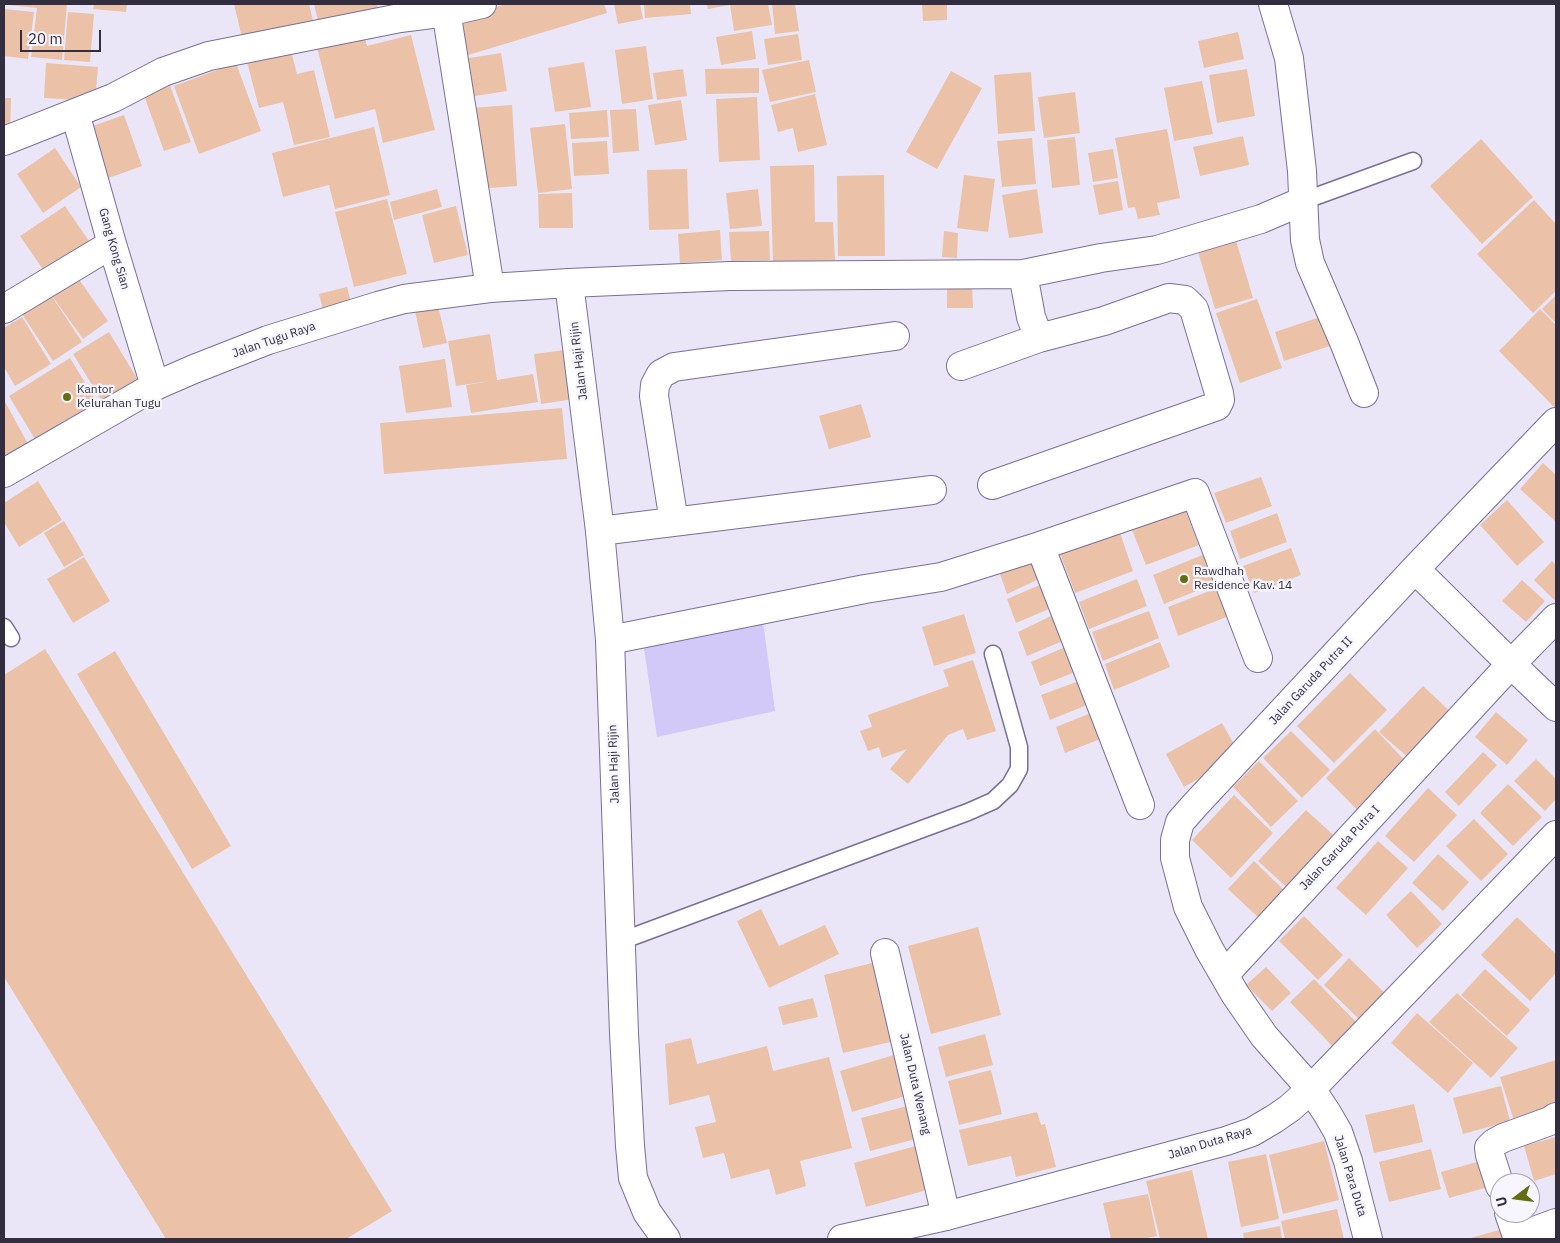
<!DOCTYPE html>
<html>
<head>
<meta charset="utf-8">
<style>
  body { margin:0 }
  #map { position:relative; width:1560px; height:1243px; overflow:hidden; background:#eae6f8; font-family:"IBM Plex Sans",sans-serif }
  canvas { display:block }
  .frame { position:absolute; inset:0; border:5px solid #322e3f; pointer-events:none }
  .north { position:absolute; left:1490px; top:1173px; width:50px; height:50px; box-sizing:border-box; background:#f7f5fe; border:1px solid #a8a5b2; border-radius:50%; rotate:255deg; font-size:14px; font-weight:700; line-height:20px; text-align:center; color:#322e3f }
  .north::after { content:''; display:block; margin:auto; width:18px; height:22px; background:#656d13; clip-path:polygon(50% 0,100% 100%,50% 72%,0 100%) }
  .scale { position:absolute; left:20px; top:30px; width:81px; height:22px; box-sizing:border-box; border:2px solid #322e3f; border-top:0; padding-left:6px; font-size:15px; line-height:18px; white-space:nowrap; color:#322e3f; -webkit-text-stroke:4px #f7f5fe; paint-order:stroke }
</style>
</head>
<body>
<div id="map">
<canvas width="1560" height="1243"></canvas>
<div class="frame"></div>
<div class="north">U</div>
<div class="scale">20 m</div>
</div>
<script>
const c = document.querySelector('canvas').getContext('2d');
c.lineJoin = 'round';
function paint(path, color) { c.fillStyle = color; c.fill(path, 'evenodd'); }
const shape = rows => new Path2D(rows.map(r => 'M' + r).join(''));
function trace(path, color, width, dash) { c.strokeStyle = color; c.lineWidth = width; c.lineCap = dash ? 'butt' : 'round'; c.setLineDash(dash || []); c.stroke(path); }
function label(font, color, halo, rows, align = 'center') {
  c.font = font + ' "IBM Plex Sans",sans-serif'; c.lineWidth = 4.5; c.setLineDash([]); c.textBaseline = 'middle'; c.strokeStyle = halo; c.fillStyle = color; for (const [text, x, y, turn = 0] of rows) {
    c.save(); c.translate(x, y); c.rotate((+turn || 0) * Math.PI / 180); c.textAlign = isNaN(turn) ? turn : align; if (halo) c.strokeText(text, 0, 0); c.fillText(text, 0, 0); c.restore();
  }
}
const green = shape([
  [760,599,775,711,657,737,640,621]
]);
const building = shape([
  [9,4,67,4,62,60,31,57,37,8,9,5],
  [94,4,127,4,126,12,93,9],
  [234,4,309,4,314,25,243,42],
  [314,4,377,4,379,13,319,25],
  [506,4,604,4,607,13,465,56,454,19],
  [614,4,640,4,643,19,618,24],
  [644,4,690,4,691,14,645,18],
  [707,4,768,4,772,25,734,31,730,5,708,9],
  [772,4,795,4,799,31,775,34],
  [922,4,947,4,947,20,923,21],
  [4,9,34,12,28,59,4,56],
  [68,12,94,14,90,62,64,60],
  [363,31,367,46,411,35,435,130,383,143,375,109,335,119,316,43],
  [752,31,756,59,721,65,716,37],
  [1238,32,1244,59,1204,68,1198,41],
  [798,34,802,60,768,65,764,39],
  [646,46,653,99,622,104,615,50],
  [290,47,297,74,314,70,330,137,294,145,283,102,259,108,246,58],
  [501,53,507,91,469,97,463,59],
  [809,60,816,92,770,102,762,70],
  [584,62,591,107,555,112,548,68],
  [46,63,98,67,95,101,44,98],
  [236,63,261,131,199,154,174,86],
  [759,68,759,93,706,94,705,69],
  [683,69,687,96,657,100,653,73],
  [1247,69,1255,116,1217,123,1209,75],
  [951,71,982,88,937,169,906,152],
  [1031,72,1035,131,998,134,994,75],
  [168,80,191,142,164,151,142,90],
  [1202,81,1213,134,1174,141,1164,88],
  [1075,92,1080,133,1044,138,1038,97],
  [815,94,827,145,798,152,793,128,778,132,771,105],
  [757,97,760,160,719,162,716,99],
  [4,98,11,98,10,137,4,136],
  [681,100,687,140,655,145,648,105],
  [512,105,517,186,476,189,470,108],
  [636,109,639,151,613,153,610,110],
  [607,110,609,137,571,139,569,113],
  [124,115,142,166,103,180,84,129],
  [565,124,572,189,538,193,530,128],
  [374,127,390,195,335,209,329,185,283,197,272,153],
  [1167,129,1180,198,1157,203,1160,215,1138,219,1135,207,1128,208,1115,138],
  [1243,136,1249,165,1200,176,1193,147],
  [1075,137,1080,185,1052,188,1047,140],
  [1032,138,1036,184,1002,187,997,141],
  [1481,139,1533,197,1482,244,1430,186],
  [607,141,609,174,574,176,572,143],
  [55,148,81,187,43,213,17,174],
  [1113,149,1118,178,1093,182,1088,153],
  [814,165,815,222,833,222,835,260,773,262,770,166],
  [687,169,689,229,649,230,647,170],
  [884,175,885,256,838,256,837,176],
  [964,175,995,179,988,232,957,228],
  [1118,181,1123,210,1099,215,1093,185],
  [437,189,442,207,394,220,390,202],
  [758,189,762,226,730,229,726,193],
  [1037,189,1043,233,1009,238,1002,195],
  [572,193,573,228,539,228,538,194],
  [387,199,407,274,354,287,335,212],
  [1534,200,1556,224,1556,291,1533,313,1477,254],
  [65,206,91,244,46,274,20,236],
  [456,206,468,255,434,263,422,215],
  [720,230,722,260,680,263,678,234],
  [769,231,770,260,731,261,729,232],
  [944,231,958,233,957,258,942,257],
  [1234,234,1253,298,1215,309,1196,245],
  [76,275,108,321,83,339,50,293],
  [947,284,972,284,973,308,947,308],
  [347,287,351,302,323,310,319,294],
  [51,295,82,342,53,361,22,314],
  [1556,295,1556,323,1542,309],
  [1257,299,1282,368,1240,383,1216,313],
  [438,306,447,343,423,348,415,311],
  [1540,309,1556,325,1556,409,1499,351],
  [1323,316,1333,345,1284,361,1275,332],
  [22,317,51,364,15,386,4,367,4,328],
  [109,332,138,380,102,401,73,354],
  [490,334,497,380,533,374,538,402,471,413,466,385,490,381,456,386,448,341],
  [573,349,580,398,541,404,534,354],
  [70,358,101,409,39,446,9,396],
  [445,359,452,407,406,413,399,366],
  [4,400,33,453,4,469],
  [861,404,871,437,829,449,819,416],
  [562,408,567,459,384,474,380,423],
  [1543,463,1556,475,1556,522,1520,489],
  [1261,477,1272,506,1226,523,1214,493],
  [38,481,62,520,19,547,4,522,4,503],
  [1507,500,1544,542,1517,566,1480,525],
  [1183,505,1199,545,1146,565,1130,525],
  [1277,513,1287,542,1240,559,1230,531],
  [64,521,84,555,64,567,44,533],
  [1118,527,1133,571,1075,593,1059,551],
  [1291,548,1301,575,1254,593,1243,566],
  [1205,554,1216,583,1164,604,1153,575],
  [1031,556,1039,579,1007,594,998,568],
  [84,557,110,601,73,623,47,579],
  [1552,561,1556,565,1556,598,1554,600,1534,580],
  [1137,579,1147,606,1089,629,1079,602],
  [1522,580,1545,601,1526,622,1502,601],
  [1042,584,1051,608,1016,623,1007,599],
  [1217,588,1229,616,1178,636,1168,607],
  [1149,611,1159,638,1103,661,1092,632],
  [964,614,976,653,934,666,922,627],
  [1055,614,1065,640,1027,656,1018,632],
  [1160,642,1170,667,1114,690,1105,664],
  [1065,647,1075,672,1040,686,1031,662],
  [45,649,392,1211,346,1239,166,1239,4,977,4,675],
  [115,651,231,846,192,869,77,674],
  [973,660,996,731,967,740,963,729,948,735,908,784,890,769,907,749,882,758,879,747,868,751,860,731,872,727,868,715,949,686,943,670],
  [1350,673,1387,710,1334,763,1297,726],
  [1079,681,1087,705,1050,720,1041,695],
  [1423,686,1455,716,1412,761,1379,732],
  [1496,712,1528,740,1507,765,1475,737],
  [1091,713,1100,739,1065,753,1056,727],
  [1222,723,1240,755,1184,787,1166,754],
  [1375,729,1410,766,1366,819,1326,778],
  [1291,731,1330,770,1302,798,1263,758],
  [1483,752,1497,765,1459,806,1445,792],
  [1536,759,1556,779,1556,799,1545,811,1514,781],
  [1259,761,1298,801,1271,827,1233,787],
  [1508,784,1542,817,1513,846,1480,813],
  [1428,788,1457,815,1414,862,1385,836],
  [1234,795,1273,833,1231,878,1192,840],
  [1306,810,1342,843,1294,894,1258,861],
  [1474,819,1508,854,1481,881,1446,846],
  [1378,841,1408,868,1366,915,1336,888],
  [1438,854,1469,882,1443,911,1412,883],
  [1254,861,1289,895,1263,922,1228,889],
  [1411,891,1442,924,1417,948,1386,915],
  [761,909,779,946,825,925,839,954,769,988,737,921],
  [1304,916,1343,955,1318,980,1279,941],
  [1517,917,1556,954,1556,973,1530,1001,1481,955],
  [978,927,1001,1015,931,1034,908,946],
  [1349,958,1391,999,1366,1026,1324,985],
  [880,961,899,1040,843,1053,824,975],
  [1266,967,1291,993,1272,1011,1246,985],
  [1485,969,1530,1010,1507,1036,1461,995],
  [1314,979,1361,1027,1337,1051,1290,1002],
  [1457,993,1518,1048,1491,1078,1429,1022],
  [813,998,818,1017,783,1025,778,1007],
  [1417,1013,1473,1063,1448,1093,1391,1043],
  [985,1034,993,1065,946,1077,938,1047],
  [691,1038,697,1064,767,1046,773,1071,829,1057,852,1148,800,1161,806,1186,776,1195,769,1169,731,1179,724,1153,703,1158,695,1127,716,1122,709,1095,669,1105,665,1044],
  [901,1053,912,1094,852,1112,840,1071],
  [1556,1060,1556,1109,1514,1121,1500,1077],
  [991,1070,1002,1114,959,1125,948,1081],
  [1501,1086,1510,1121,1463,1134,1453,1098],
  [915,1104,923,1137,870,1151,861,1118],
  [1414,1104,1423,1142,1374,1153,1365,1115],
  [1037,1112,1041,1125,1045,1124,1056,1167,1016,1177,1011,1156,968,1166,959,1130],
  [1556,1137,1556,1174,1534,1181,1524,1146],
  [1324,1141,1339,1200,1283,1214,1269,1155],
  [923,1144,934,1188,866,1207,854,1163],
  [1431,1149,1441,1189,1389,1202,1379,1162],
  [1266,1154,1279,1219,1241,1227,1228,1162],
  [1484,1160,1492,1186,1449,1198,1441,1172],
  [1192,1170,1208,1239,1160,1239,1146,1181],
  [1148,1194,1157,1236,1141,1239,1111,1239,1103,1203],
  [1337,1209,1344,1239,1285,1239,1281,1221],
  [1280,1226,1282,1239,1244,1239,1243,1233],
  [1510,1227,1513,1239,1467,1239]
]);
const service = shape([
  [1303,201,1413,161],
  [4,627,11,638],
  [621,941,968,812,993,801,1010,785,1019,769,1019,747,993,654]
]);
const minor = shape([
  [445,4,490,288],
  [1273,4,1289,58,1302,171,1305,240,1310,263,1344,342,1364,393],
  [75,113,112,244,155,386],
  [4,141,113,98,163,72,209,56,400,18,447,12,482,4],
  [569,283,730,276,1023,274,1101,258,1157,250,1261,219,1303,201],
  [4,309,112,244],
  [961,366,1039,338],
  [992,485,1217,406,1220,400,1219,393,1194,309,1185,300,1169,298,1104,321,1039,338,1031,317,1023,274],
  [674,522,654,396,655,385,661,374,674,367,895,336],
  [600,531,932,490],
  [1040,546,1140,805],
  [1415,569,1511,664,1556,707],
  [610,640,865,589,941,577,1040,546,1195,493,1258,658],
  [885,953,946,1216],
  [1224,975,1511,664,1556,618],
  [1500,1186,1490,1155,1489,1148,1494,1143,1503,1138,1550,1121,1556,1117],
  [1509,1213,1518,1239],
  [1518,1237,1556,1223],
  [1368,1239,1348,1161,1338,1132,1327,1113,1311,1089,1264,1036,1235,994,1209,949,1188,907,1175,858,1175,840,1180,822,1195,805,1415,569,1556,422]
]);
const tertiary = shape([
  [4,473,155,386,194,369,268,340,378,306,404,299,490,288,569,283,600,531,610,640,624,1033,630,1146,633,1178,647,1212,666,1239],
  [842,1239,946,1216,1226,1141,1252,1132,1274,1119,1290,1108,1311,1089,1556,835]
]);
const markers = [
  [67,397,5,"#656d13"],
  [1184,579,5,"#656d13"]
];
const streetNames = [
  ["Gang Kong Sian",114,249,74],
  ["Jalan Tugu Raya",274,340,-19],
  ["Jalan Haji Rijin",579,361,-97],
  ["Jalan Garuda Putra II",1311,681,-47],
  ["Jalan Haji Rijin",614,764,-92],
  ["Jalan Garuda Putra I",1340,848,-47],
  ["Jalan Duta Wenang",915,1084,77],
  ["Jalan Duta Raya",1210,1143,-17],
  ["Jalan Para Duta",1350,1176,73]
];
const poiNames = [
  ["Kantor",77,390],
  ["Kelurahan Tugu",77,404],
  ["Rawdhah",1194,572],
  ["Residence Kav. 14",1194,586]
];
paint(green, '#d3c9f8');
paint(building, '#ebc2a7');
trace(service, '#786f96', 19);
trace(minor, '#786f96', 30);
trace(tertiary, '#786f96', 30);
trace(service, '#fff', 16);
trace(minor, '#fff', 28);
trace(tertiary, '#fff', 28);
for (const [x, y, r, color] of markers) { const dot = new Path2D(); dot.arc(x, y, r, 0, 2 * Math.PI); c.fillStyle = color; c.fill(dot); trace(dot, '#f7f5fe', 2); }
label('12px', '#322e3f', '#f7f5fe', streetNames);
label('12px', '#322e3f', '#f7f5fe', poiNames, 'left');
</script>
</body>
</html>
